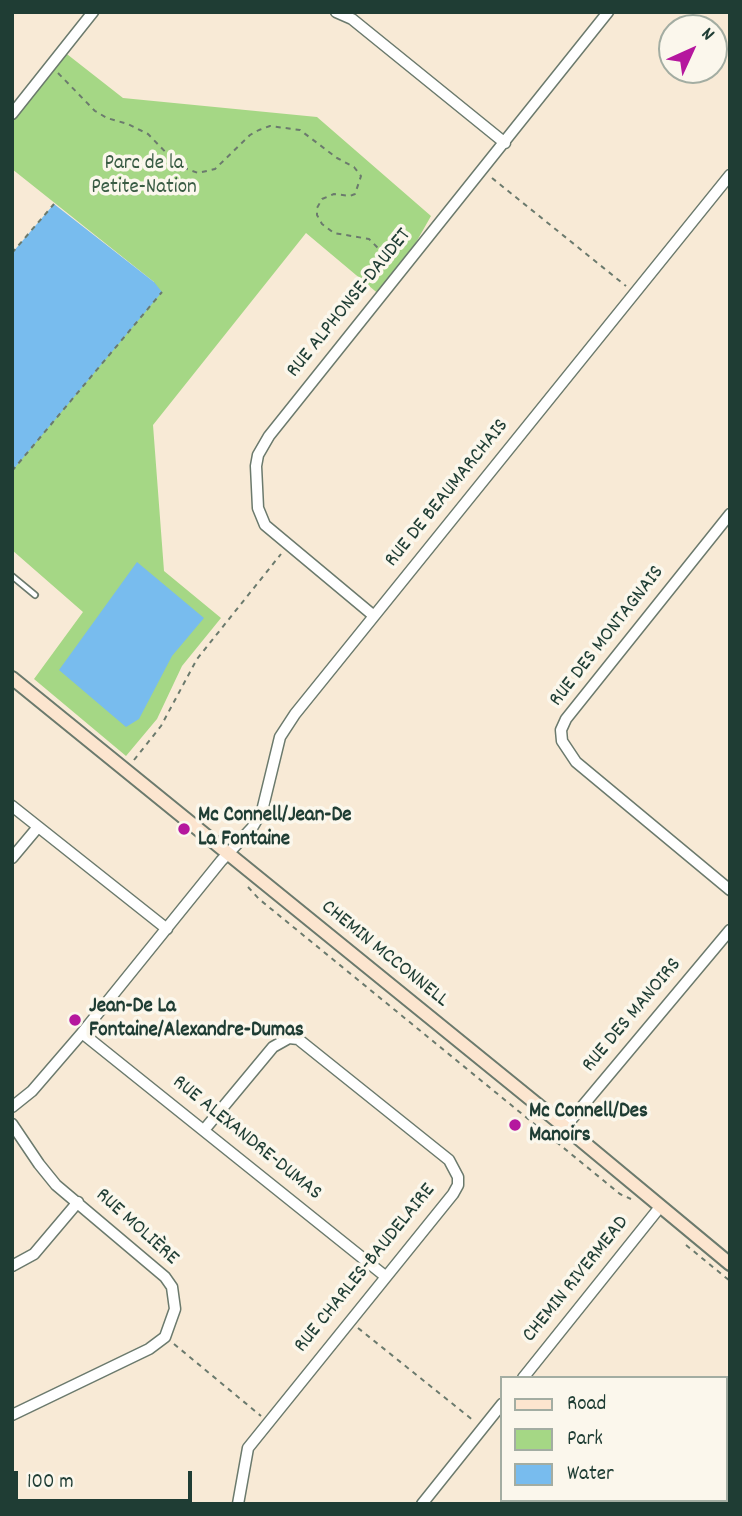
<!DOCTYPE html>
<html>
<head>
<meta charset="utf-8">
<style>
  body { margin:0 }
  #map { position:relative; width:742px; height:1516px; overflow:hidden; background:#f8ead6; font-family:Dekko,sans-serif }
  canvas { display:block }
  .frame { position:absolute; inset:0; border:14px solid #1f3d34; pointer-events:none }
  .legend { position:absolute; left:500px; top:1376px; width:228px; height:126px; box-sizing:border-box; background:#fbf7ec; border:2px solid #a3ada2; margin:0; padding:9px 12px; list-style:none; font-size:21px; color:#1f3d34 }
  .legend li { display:flex; align-items:center; gap:14px; height:35px }
  .legend b { width:35px; border:2px solid #a3ada2 }
  .north { position:absolute; left:658px; top:14px; width:70px; height:70px; box-sizing:border-box; background:#fbf7ec; border:2px solid #a3ada2; border-radius:50%; rotate:45deg; font-size:19px; font-weight:700; line-height:28px; text-align:center; color:#1f3d34 }
  .north::after { content:''; display:block; margin:auto; width:24px; height:32px; background:#b5179e; clip-path:polygon(50% 0,100% 100%,50% 72%,0 100%) }
  .scale { position:absolute; left:14px; top:1471px; width:178px; height:32px; box-sizing:border-box; border:4px solid #1f3d34; border-top:0; padding-left:9px; font-size:21px; line-height:24px; white-space:nowrap; color:#1f3d34; -webkit-text-stroke:5px #fbf7ec; paint-order:stroke }
</style>
</head>
<body>
<div id="map">
<canvas width="742" height="1516"></canvas>
<div class="frame"></div>
<ul class="legend">
<li><b style="height:9px;background:#fce5cf"></b>Road</li>
<li><b style="height:19px;background:#a5d785"></b>Park</li>
<li><b style="height:19px;background:#78bcee"></b>Water</li>
</ul>
<div class="north">N</div>
<div class="scale">100 m</div>
</div>
<script>
const c = document.querySelector('canvas').getContext('2d');
c.lineJoin = 'round';
function paint(path, color) { c.fillStyle = color; c.fill(path, 'evenodd'); }
const shape = rows => new Path2D(rows.map(r => 'M' + r).join(''));
function trace(path, color, width, dash) { c.strokeStyle = color; c.lineWidth = width; c.lineCap = dash ? 'butt' : 'round'; c.setLineDash(dash || []); c.stroke(path); }
function label(font, color, halo, rows, align = 'center') {
  c.font = font + ' Dekko,sans-serif'; c.lineWidth = 7; c.setLineDash([]); c.textBaseline = 'middle'; c.strokeStyle = halo; c.fillStyle = color; for (const [text, x, y, turn = 0] of rows) {
    c.save(); c.translate(x, y); c.rotate((+turn || 0) * Math.PI / 180); c.textAlign = isNaN(turn) ? turn : align; if (halo) c.strokeText(text, 0, 0); c.fillText(text, 0, 0); c.restore();
  }
}
const green = shape([
  [63,51,123,98,317,117,431,216,397,276,381,296,306,233,153,425,164,571,221,618,182,666,157,719,126,756,34,679,83,612,12,550,12,471,154,282,12,169,12,114]
]);
const water = shape([
  [54,204,154,282,162,292,12,471,12,253],
  [137,562,204,618,172,656,139,719,126,727,59,670]
]);
const path = shape([
  [58,73,95,111,107,118,128,124,148,134,179,166,198,173,215,169,250,135,259,130,270,126,300,130,337,158,354,167,361,176,355,194,350,196,334,194,322,199,317,208,317,215,322,224,334,233,369,239,381,251,391,266],
  [492,178,626,286],
  [12,253,54,204],
  [12,471,162,292],
  [134,760,161,726,197,659,281,554],
  [248,887,259,899,620,1194,631,1199],
  [686,1245,730,1281],
  [358,1328,474,1421],
  [174,1344,261,1416]
]);
const lane = shape([
  [12,576,35,595]
]);
const street = shape([
  [336,12,352,19,505,143],
  [12,114,93,12],
  [730,514,566,719,561,730,562,741,576,762,730,890],
  [374,616,265,525,258,508,256,466,258,455,269,436,608,12],
  [12,806,167,929],
  [12,858,38,827],
  [82,1033,385,1276],
  [12,1107,32,1091,82,1033,221,861,252,828,262,811,280,737,295,714,730,175],
  [12,1124,39,1164,56,1185,165,1277,172,1287,175,1309,165,1337,149,1349,12,1415],
  [565,1127,730,930],
  [204,1130,273,1047,289,1038,298,1039,449,1160,458,1177,458,1185,453,1194,248,1448,238,1504],
  [12,1266,34,1254,78,1202],
  [523,1378,660,1207],
  [422,1504,502,1404]
]);
const secondary = shape([
  [12,678,565,1127,730,1264]
]);
const markers = [
  [184,829,7,"#b5179e"],
  [75,1020,7,"#b5179e"],
  [515,1125,7,"#b5179e"]
];
const parkNames = [
  ["Parc de la",144,165],
  ["Petite-Nation",144,189]
];
const streetNames = [
  ["RUE ALPHONSE-DAUDET",350,304,-51],
  ["RUE DE BEAUMARCHAIS",448,494,-51],
  ["RUE DES MONTAGNAIS",608,637,-52],
  ["CHEMIN MCCONNELL",384,955,39],
  ["RUE DES MANOIRS",633,1016,-50],
  ["RUE ALEXANDRE-DUMAS",246,1139,39],
  ["RUE MOLIÈRE",136,1228,42],
  ["RUE CHARLES-BAUDELAIRE",366,1269,-51],
  ["CHEMIN RIVERMEAD",577,1280,-51]
];
const poiNames = [
  ["Mc Connell/Jean-De",198,817],
  ["La Fontaine",198,841],
  ["Jean-De La",89,1008],
  ["Fontaine/Alexandre-Dumas",89,1032],
  ["Mc Connell/Des",529,1113],
  ["Manoirs",529,1137]
];
paint(green, '#a5d785');
paint(water, '#78bcee');
trace(lane, '#6b7a6d', 8);
trace(street, '#6b7a6d', 13);
trace(secondary, '#6b7a6d', 16);
trace(path, '#6b7a6d', 2, [5, 5]);
trace(lane, '#fff', 4.5);
trace(street, '#fff', 10);
trace(secondary, '#fce5cf', 12);
for (const [x, y, r, color] of markers) { const dot = new Path2D(); dot.arc(x, y, r, 0, 2 * Math.PI); c.fillStyle = color; c.fill(dot); trace(dot, '#fbf7ec', 2.5); }
label('21px', '#3a5c44', '#fbf7ec', parkNames);
label('21px', '#1f3d34', '#fbf7ec', streetNames);
label('bold 21px', '#1f3d34', '#fbf7ec', poiNames, 'left');
</script>
</body>
</html>
